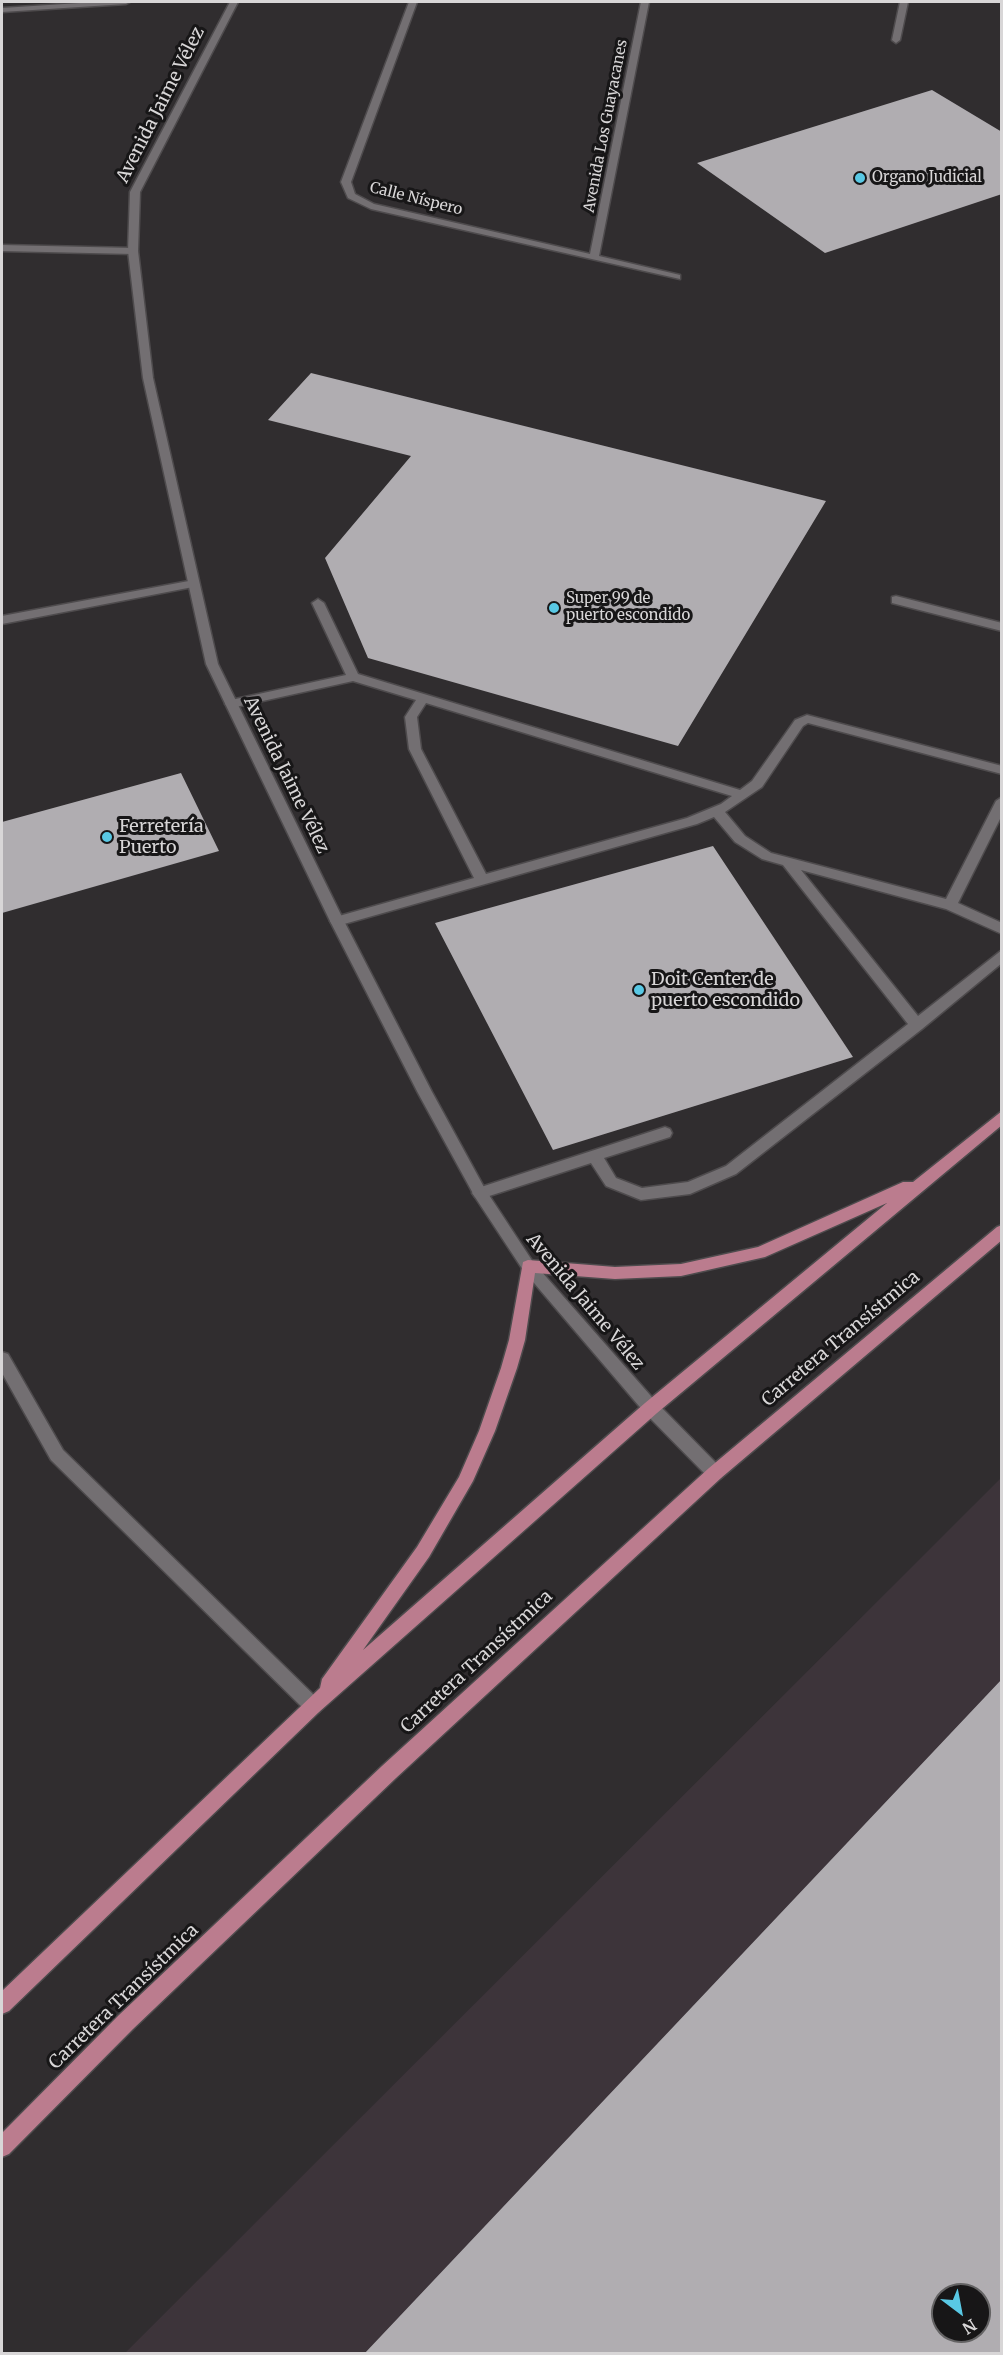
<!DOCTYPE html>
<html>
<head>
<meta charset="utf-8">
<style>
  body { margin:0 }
  #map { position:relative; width:1003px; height:2355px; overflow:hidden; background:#302d2f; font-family:Merriweather,serif }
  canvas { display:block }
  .frame { position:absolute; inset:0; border:3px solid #d8d6d7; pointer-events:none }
  .north { position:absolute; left:931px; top:2283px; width:60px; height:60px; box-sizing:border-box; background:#171617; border:2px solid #646364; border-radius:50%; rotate:148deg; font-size:16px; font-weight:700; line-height:24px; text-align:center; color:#d8d6d7 }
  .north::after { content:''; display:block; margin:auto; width:21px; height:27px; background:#59c8e4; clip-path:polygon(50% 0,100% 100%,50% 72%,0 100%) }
</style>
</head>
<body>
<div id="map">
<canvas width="1003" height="2355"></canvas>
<div class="frame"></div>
<div class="north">N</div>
</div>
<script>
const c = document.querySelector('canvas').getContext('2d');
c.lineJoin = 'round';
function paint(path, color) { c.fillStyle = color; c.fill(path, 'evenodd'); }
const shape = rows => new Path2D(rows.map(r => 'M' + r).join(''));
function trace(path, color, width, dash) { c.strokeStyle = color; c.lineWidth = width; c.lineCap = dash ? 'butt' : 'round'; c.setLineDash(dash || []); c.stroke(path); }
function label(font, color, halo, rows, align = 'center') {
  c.font = font + ' Merriweather,serif'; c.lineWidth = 6; c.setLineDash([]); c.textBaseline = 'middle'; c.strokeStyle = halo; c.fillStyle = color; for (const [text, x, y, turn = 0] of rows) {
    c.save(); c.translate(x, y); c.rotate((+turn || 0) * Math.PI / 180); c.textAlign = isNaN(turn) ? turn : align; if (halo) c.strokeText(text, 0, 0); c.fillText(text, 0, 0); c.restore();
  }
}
const built = shape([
  [1001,1478,1001,2353,125,2353],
  [943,2295,979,2295,979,2331,943,2331]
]);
const building = shape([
  [932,90,1002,132,1002,194,825,253,697,163],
  [311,373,826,501,678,746,368,658,325,558,411,456,268,420],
  [181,773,219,851,2,913,2,822],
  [713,846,853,1057,553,1150,435,923],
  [1002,1679,1002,2354,364,2354],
  [943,2295,979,2295,979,2331,943,2331]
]);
const service = shape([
  [896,596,1002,623,1002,631,892,603,892,597,896,596],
  [318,599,324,603,358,674,740,790,752,781,795,720,807,715,1002,766,1002,774,808,723,803,726,762,787,725,812,745,836,771,853,946,899,996,801,1002,797,1002,815,958,903,1002,923,1002,934,946,909,801,870,918,1016,1002,950,1002,963,922,1029,736,1174,690,1194,641,1200,606,1186,591,1163,480,1199,475,1197,472,1193,475,1189,665,1127,670,1129,672,1133,670,1137,604,1158,616,1178,642,1188,688,1182,726,1166,908,1024,783,865,762,859,735,842,714,817,697,824,337,926,332,924,330,921,332,918,474,878,409,749,405,717,416,700,353,681,231,708,225,704,231,700,346,675,312,603,318,599],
  [426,703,732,796,721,804,687,818,486,874,421,749,417,717,426,703]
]);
const minor = shape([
  [409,2,417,2,351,182,355,194,374,204,590,254,641,2,649,2,599,256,680,275,680,279,371,209,348,198,341,182,409,2],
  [900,2,908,2,900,40,896,43,892,40,900,2],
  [2,245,133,248,138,251,133,254,2,251,2,245],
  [194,580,198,582,198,586,2,624,2,616,194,580],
  [2,1352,8,1354,63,1450,319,1700,322,1706,319,1712,313,1715,307,1712,51,1460,2,1373,2,1352]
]);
const tertiary = shape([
  [95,2,130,2,126,4,2,12,2,8,95,2],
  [230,2,238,2,140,192,138,251,153,378,218,664,344,921,432,1092,485,1189,533,1262,657,1403,721,1468,723,1473,721,1478,715,1480,709,1478,645,1413,523,1270,475,1197,418,1093,330,921,206,664,143,378,128,251,130,192,230,2]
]);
const primary = shape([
  [1002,1111,1002,1125,657,1413,319,1712,9,2011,2,2014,2,1991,320,1688,322,1679,417,1547,459,1477,479,1431,501,1368,509,1340,523,1262,528,1260,615,1267,681,1264,758,1247,903,1182,913,1182,1002,1111],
  [887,1203,645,1403,363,1650,429,1557,473,1481,495,1431,517,1368,525,1340,535,1273,615,1279,681,1276,765,1257,887,1203],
  [1002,1225,1002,1240,721,1478,396,1778,133,2029,9,2154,2,2157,2,2133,119,2015,382,1766,709,1468,997,1227,1002,1225]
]);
const markers = [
  [860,178,6,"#59c8e4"],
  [554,608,6,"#59c8e4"],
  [107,837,6,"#59c8e4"],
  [639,990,6,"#59c8e4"]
];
const farStreetnames = [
  ["Avenida Los Guayacanes",606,126,-79],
  ["Calle Níspero",416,199,14]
];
const farPoinames = [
  ["Organo Judicial",872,178],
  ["Super 99 de",566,599],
  ["puerto escondido",566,616]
];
const streetNames = [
  ["Avenida Jaime Vélez",161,105,-63],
  ["Avenida Jaime Vélez",286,775,64],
  ["Avenida Jaime Vélez",585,1302,50],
  ["Carretera Transístmica",841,1339,-40],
  ["Carretera Transístmica",477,1662,-43],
  ["Carretera Transístmica",124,1997,-44]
];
const poiNames = [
  ["Ferretería",119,827],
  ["Puerto",119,848],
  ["Doit Center de",651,980],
  ["puerto escondido",651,1001]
];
paint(built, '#3d343a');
paint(building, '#b0adb1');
trace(service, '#4e4b4d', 3);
trace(minor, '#4e4b4d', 3);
trace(tertiary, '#4e4b4d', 3);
trace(primary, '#4e4b4d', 3);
paint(service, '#736f72');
paint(minor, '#736f72');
paint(tertiary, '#736f72');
paint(primary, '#bb7c8e');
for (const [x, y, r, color] of markers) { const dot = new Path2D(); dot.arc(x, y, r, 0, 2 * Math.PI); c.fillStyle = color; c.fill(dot); trace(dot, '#171617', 2); }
label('15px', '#d8d6d7', '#171617', farStreetnames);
label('15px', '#d8d6d7', '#171617', farPoinames, 'left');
label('18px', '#d8d6d7', '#171617', streetNames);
label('18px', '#d8d6d7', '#171617', poiNames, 'left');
</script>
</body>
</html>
